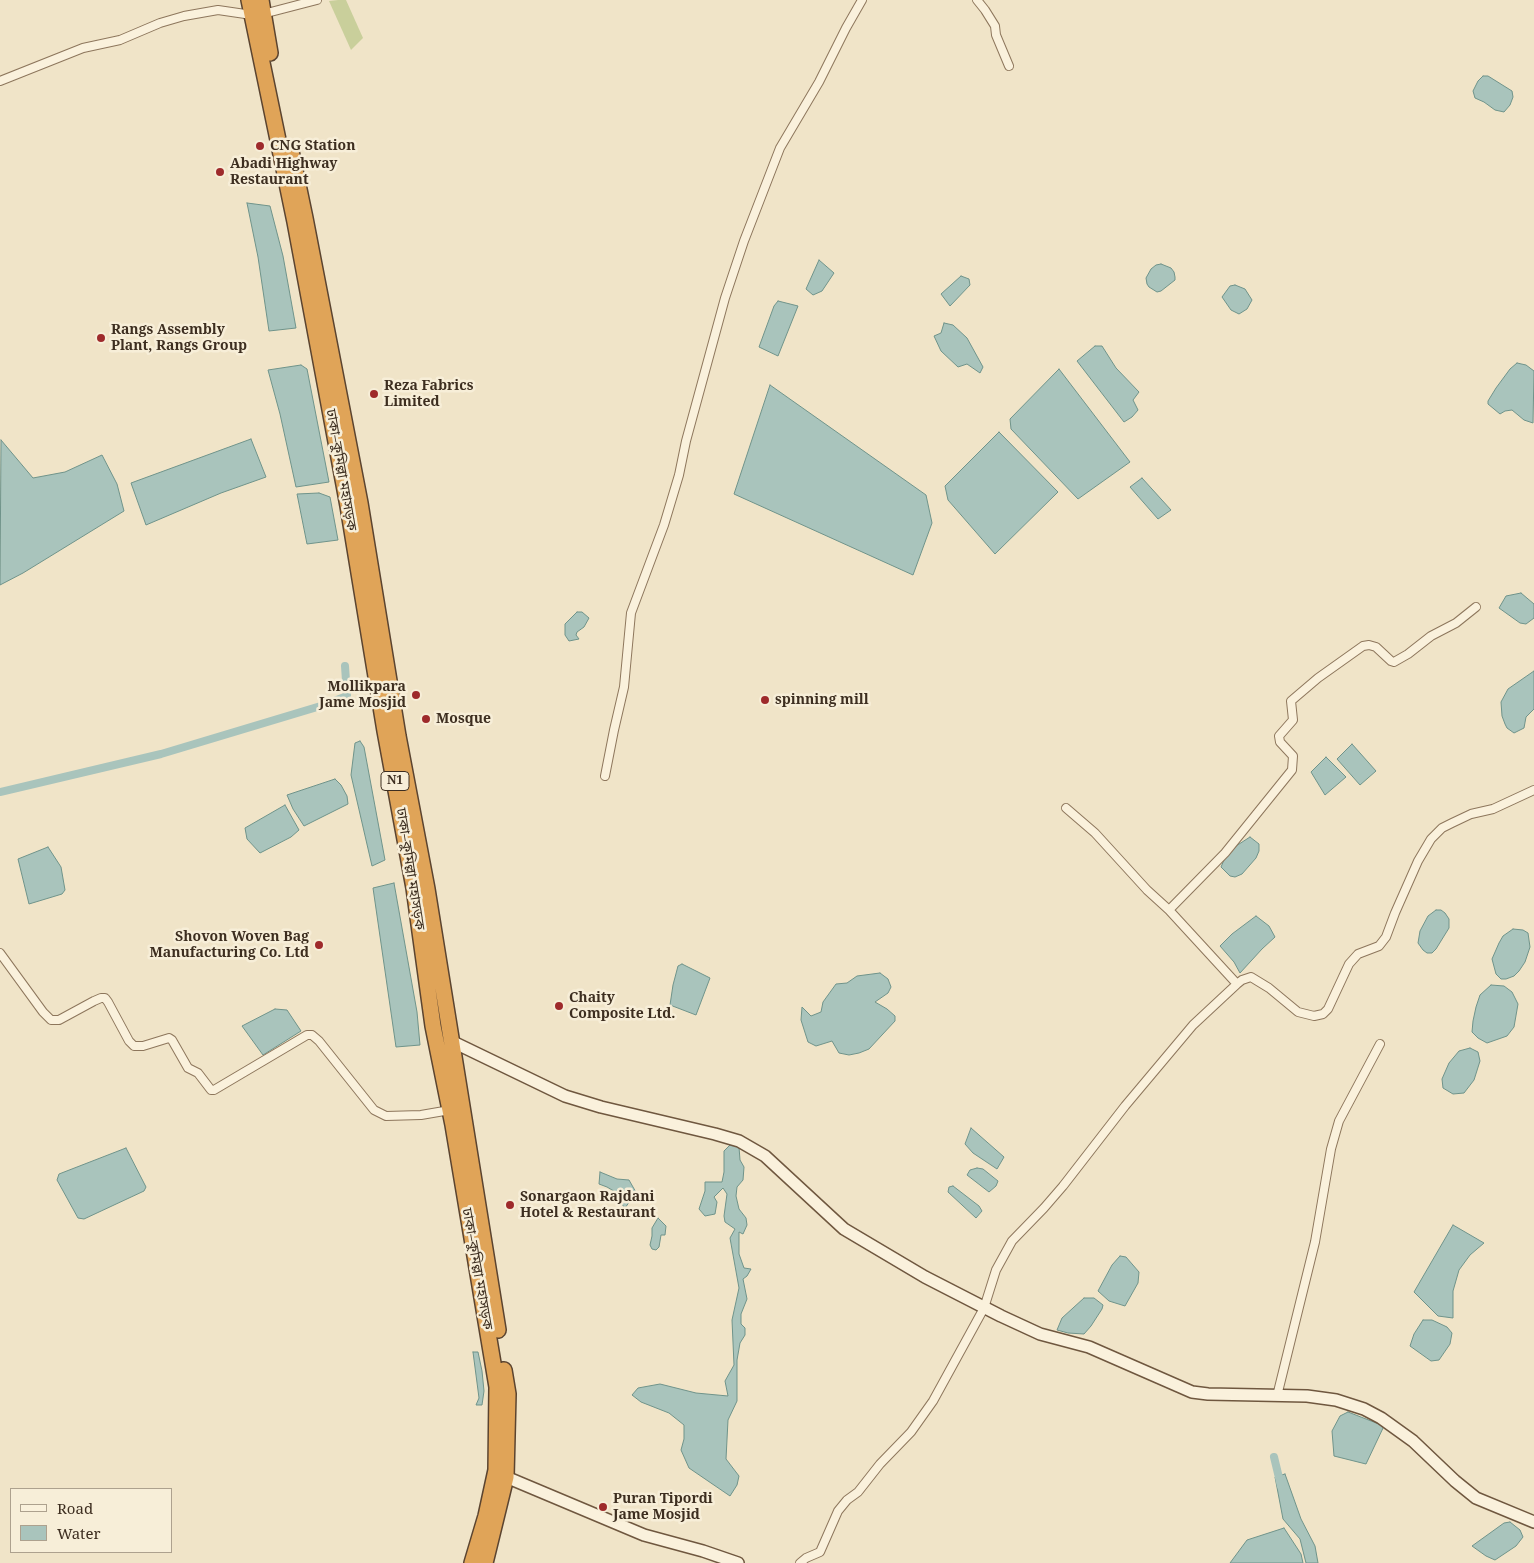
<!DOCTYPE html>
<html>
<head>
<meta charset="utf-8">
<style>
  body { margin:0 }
  #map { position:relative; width:1534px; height:1563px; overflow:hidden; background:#f0e4c8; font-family:"Noto Serif",serif }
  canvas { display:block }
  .legend { position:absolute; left:10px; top:1488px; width:162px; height:65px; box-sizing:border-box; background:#f7eed8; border:1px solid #ada18e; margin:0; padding:6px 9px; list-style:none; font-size:15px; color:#3d2e20 }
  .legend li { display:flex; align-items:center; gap:10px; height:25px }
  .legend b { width:25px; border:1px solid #ada18e }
</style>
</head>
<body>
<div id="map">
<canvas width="1534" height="1563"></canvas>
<ul class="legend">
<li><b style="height:6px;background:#faf1dc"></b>Road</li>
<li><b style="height:14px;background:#a9c4bc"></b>Water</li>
</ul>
</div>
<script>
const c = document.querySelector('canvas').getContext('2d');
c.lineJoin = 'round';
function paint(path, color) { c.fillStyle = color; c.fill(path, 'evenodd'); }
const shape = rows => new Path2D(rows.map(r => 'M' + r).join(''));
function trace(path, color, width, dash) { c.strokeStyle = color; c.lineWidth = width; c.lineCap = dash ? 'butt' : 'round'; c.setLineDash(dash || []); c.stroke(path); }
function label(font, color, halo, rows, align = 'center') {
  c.font = font + ' "Noto Serif","Noto Sans Bengali",serif'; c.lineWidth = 5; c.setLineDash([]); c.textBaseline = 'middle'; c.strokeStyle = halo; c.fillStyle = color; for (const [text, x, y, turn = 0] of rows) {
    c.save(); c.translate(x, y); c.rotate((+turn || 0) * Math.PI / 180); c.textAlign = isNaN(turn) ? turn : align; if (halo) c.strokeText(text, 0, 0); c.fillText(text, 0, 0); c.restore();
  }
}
const green = shape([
  [338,0,346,0,363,38,351,50,329,1]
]);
const water = shape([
  [1483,76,1488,76,1512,91,1513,97,1510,105,1504,112,1495,110,1484,102,1475,98,1473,91,1478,81,1483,76],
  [247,203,270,206,283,256,296,328,269,331,258,257,247,203],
  [819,260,834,273,822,291,813,295,806,289,819,260],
  [1161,264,1171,268,1174,272,1175,277,1175,280,1161,291,1157,292,1149,287,1147,284,1146,278,1151,269,1156,265,1161,264],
  [961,276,969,279,970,285,950,306,941,294,961,276],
  [1235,285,1245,289,1252,300,1247,309,1239,314,1231,310,1222,297,1230,286,1235,285],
  [778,301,798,306,778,356,759,347,774,306,778,301],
  [944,323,953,325,967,338,983,367,980,373,967,364,958,367,941,351,934,336,941,333,944,323],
  [1095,346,1102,346,1116,368,1139,392,1133,400,1138,410,1132,417,1124,422,1077,361,1095,346],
  [1517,363,1526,365,1534,371,1533,423,1524,420,1512,410,1505,411,1500,414,1488,404,1488,401,1496,388,1510,369,1517,363],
  [301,365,307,369,329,482,296,487,280,414,268,370,301,365],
  [1059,369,1130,462,1078,499,1011,429,1010,419,1059,369],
  [770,385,926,495,932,523,913,575,734,494,770,385],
  [999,432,1058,492,995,554,948,500,945,486,999,432],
  [251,439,266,477,221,493,146,525,131,483,251,439],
  [1,440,33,478,65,472,102,455,117,484,124,511,23,573,0,585,1,440],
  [1142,478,1171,510,1158,519,1130,487,1142,478],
  [319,493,330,497,338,540,307,544,297,494,319,493],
  [1521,593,1534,604,1534,618,1526,624,1520,623,1499,608,1506,596,1521,593],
  [577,612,582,612,589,618,584,627,577,632,576,635,579,639,569,641,565,635,565,624,577,612],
  [1534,671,1534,709,1526,717,1524,728,1514,733,1507,728,1505,724,1502,716,1501,702,1508,689,1534,671],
  [360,741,364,747,385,860,372,866,351,775,355,743,360,741],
  [1352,744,1376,771,1360,785,1337,759,1352,744],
  [1326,757,1346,777,1325,795,1311,772,1326,757],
  [335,779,341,785,347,796,348,804,304,826,293,809,287,795,335,779],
  [285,805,299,830,291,837,260,853,247,839,245,828,285,805],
  [1250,837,1259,844,1259,851,1256,858,1242,874,1235,877,1230,876,1221,867,1224,860,1236,846,1250,837],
  [48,847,61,867,65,890,62,894,29,904,18,859,48,847],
  [394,883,417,1012,420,1045,396,1047,373,888,394,883],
  [1436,910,1441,910,1445,913,1449,919,1449,928,1436,949,1432,953,1427,953,1423,950,1418,943,1420,931,1428,916,1436,910],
  [1256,916,1269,926,1275,937,1262,949,1240,973,1234,962,1220,946,1232,934,1256,916],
  [1513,929,1523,930,1528,933,1530,947,1525,962,1519,971,1514,976,1506,979,1501,979,1496,974,1492,959,1499,943,1503,936,1513,929],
  [682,964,710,978,696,1015,670,1005,673,985,678,966,682,964],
  [880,973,888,979,891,987,888,993,875,1002,887,1009,895,1016,895,1021,869,1049,859,1053,849,1055,839,1053,832,1041,816,1046,808,1042,801,1020,802,1007,811,1016,821,1012,823,1002,836,984,847,983,857,976,880,973],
  [1491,985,1504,986,1512,992,1518,1004,1514,1027,1507,1036,1487,1043,1478,1038,1472,1032,1473,1021,1476,1007,1480,995,1491,985],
  [275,1009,287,1010,301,1031,263,1055,242,1026,275,1009],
  [1470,1048,1478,1052,1480,1061,1474,1080,1464,1093,1453,1094,1443,1088,1442,1079,1449,1063,1459,1051,1470,1048],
  [971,1128,1004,1157,997,1169,973,1153,965,1144,971,1128],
  [732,1143,739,1147,740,1160,744,1167,743,1180,737,1187,736,1196,739,1209,746,1218,747,1225,743,1234,739,1232,739,1254,744,1268,751,1269,747,1276,743,1279,747,1299,741,1314,741,1324,745,1328,745,1335,740,1343,737,1360,737,1401,728,1420,726,1459,739,1476,737,1485,730,1496,689,1468,681,1450,684,1439,684,1425,669,1413,641,1402,632,1395,638,1388,660,1384,696,1393,728,1396,725,1381,734,1365,732,1320,739,1288,730,1238,735,1229,725,1222,724,1216,727,1194,723,1188,714,1197,717,1202,715,1214,705,1216,699,1209,705,1191,705,1182,722,1182,724,1172,724,1151,732,1143],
  [126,1148,146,1187,144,1191,84,1219,78,1218,57,1180,59,1174,126,1148],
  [977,1168,983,1169,998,1181,996,1186,989,1192,967,1175,970,1170,977,1168],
  [600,1172,617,1179,629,1180,637,1194,635,1199,630,1201,625,1208,621,1203,624,1197,607,1187,599,1184,600,1172],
  [953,1186,979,1206,982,1211,976,1218,948,1192,949,1187,953,1186],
  [658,1218,666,1226,665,1235,661,1235,659,1247,656,1250,652,1249,650,1245,652,1236,652,1228,658,1218],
  [1453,1225,1484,1243,1470,1255,1459,1270,1453,1291,1453,1318,1438,1316,1414,1292,1453,1225],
  [1120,1256,1126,1257,1139,1272,1138,1283,1125,1306,1109,1301,1098,1291,1112,1265,1120,1256],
  [1084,1298,1094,1298,1103,1305,1102,1309,1091,1326,1084,1334,1068,1333,1057,1330,1062,1318,1084,1298],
  [1423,1320,1432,1320,1447,1327,1452,1333,1450,1344,1439,1360,1431,1361,1410,1346,1414,1334,1423,1320],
  [473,1352,478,1352,482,1371,484,1391,482,1405,476,1405,479,1398,473,1352],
  [1348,1412,1384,1426,1366,1464,1334,1456,1332,1431,1340,1416,1348,1412],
  [1285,1474,1301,1519,1315,1546,1318,1563,1306,1563,1300,1539,1283,1519,1275,1477,1285,1474],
  [1510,1522,1520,1530,1523,1537,1516,1546,1495,1560,1486,1556,1472,1546,1504,1523,1510,1522],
  [1284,1528,1301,1554,1303,1563,1230,1563,1247,1540,1284,1528]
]);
const canal = shape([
  [0,792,161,754,324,705,347,696,345,666],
  [1274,1457,1281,1486]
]);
const street = shape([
  [977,0,985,10,995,26,996,35,1009,66],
  [263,14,317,0],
  [0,81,83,48,120,40,160,23,184,16,218,10,252,15],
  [605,776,614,730,624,687,631,613,664,525,679,475,686,441,725,298,744,241,780,148,819,82,846,28,862,0],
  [1066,808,1095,833,1147,890,1169,910],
  [0,953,43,1012,51,1020,59,1020,94,1001,101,998,105,998,108,1002,129,1041,134,1046,143,1046,169,1038,172,1040,188,1068,198,1073,211,1090,214,1090,307,1035,312,1035,319,1041,374,1110,386,1116,421,1115,450,1110],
  [1237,984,1169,910,1225,853,1292,770,1293,756,1280,742,1279,736,1293,720,1291,701,1318,678,1363,646,1369,645,1376,647,1391,661,1394,662,1408,654,1431,636,1456,623,1476,607],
  [1277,1396,1315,1242,1331,1149,1339,1121,1380,1044],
  [800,1563,806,1558,820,1552,838,1511,847,1500,858,1492,880,1464,911,1432,933,1401,984,1308,996,1270,1012,1241,1044,1208,1063,1186,1125,1106,1193,1025,1237,984,1242,980,1251,977,1269,988,1298,1012,1314,1016,1323,1014,1328,1009,1349,964,1358,954,1379,946,1386,937,1395,913,1418,861,1431,839,1442,828,1452,823,1471,814,1493,809,1534,790]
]);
const secondary = shape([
  [451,1041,565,1096,601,1107,715,1134,739,1141,765,1156,844,1229,925,1277,1001,1316,1040,1334,1089,1347,1192,1392,1208,1394,1307,1396,1336,1400,1364,1409,1381,1418,1413,1441,1455,1481,1476,1498,1534,1522],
  [506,1477,644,1535,703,1551,738,1563]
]);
const highway = shape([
  [249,0,295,222,348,506,385,731,414,888,433,1026,453,1125,497,1387,496,1470,486,1516,472,1563],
  [261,0,270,53],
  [291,151,305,218,360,503,398,736,427,889,498,1330],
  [485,1563,506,1477,508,1394,504,1370]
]);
const markers = [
  [260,146,5,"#9e2a2b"],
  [220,172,5,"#9e2a2b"],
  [101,338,5,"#9e2a2b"],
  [374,394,5,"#9e2a2b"],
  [416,695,5,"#9e2a2b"],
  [765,700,5,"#9e2a2b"],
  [426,719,5,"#9e2a2b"],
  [319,945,5,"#9e2a2b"],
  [559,1006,5,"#9e2a2b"],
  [510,1205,5,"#9e2a2b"],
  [603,1507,5,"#9e2a2b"]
];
const shields = [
  [395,781,28]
];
const shieldNames = [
  ["N1",395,781]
];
const poiNames = [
  ["CNG Station",270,146],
  ["Abadi Highway",230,164],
  ["Restaurant",230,180],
  ["Rangs Assembly",111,330],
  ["Plant, Rangs Group",111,346],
  ["Reza Fabrics",384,386],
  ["Limited",384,402],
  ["Mollikpara",406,687,"right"],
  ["Jame Mosjid",406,703,"right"],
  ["spinning mill",775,700],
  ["Mosque",436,719],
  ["Shovon Woven Bag",309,937,"right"],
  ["Manufacturing Co. Ltd",309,953,"right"],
  ["Chaity",569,998],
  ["Composite Ltd.",569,1014],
  ["Sonargaon Rajdani",520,1197],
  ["Hotel & Restaurant",520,1213],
  ["Puran Tipordi",613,1499],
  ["Jame Mosjid",613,1515]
];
const streetNames = [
  ["ঢাকা–কুমিল্লা মহাসড়ক",341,470,80],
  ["ঢাকা–কুমিল্লা মহাসড়ক",410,869,81],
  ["ঢাকা–কুমিল্লা মহাসড়ক",477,1269,80]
];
paint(green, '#c9cf9b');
paint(water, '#a9c4bc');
trace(water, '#6f938a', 1);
trace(canal, '#a9c4bc', 8);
trace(street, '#8d765c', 10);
trace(secondary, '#6f573f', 14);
trace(highway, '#5b4430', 18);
trace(street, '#faf1dc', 8);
trace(secondary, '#faf1dc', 11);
trace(highway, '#e0a458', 15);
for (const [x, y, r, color] of markers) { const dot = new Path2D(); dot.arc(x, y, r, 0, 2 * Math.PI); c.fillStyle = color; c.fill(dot); trace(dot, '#f7eed8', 2); }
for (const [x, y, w] of shields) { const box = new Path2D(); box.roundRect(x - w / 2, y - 9.5, w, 19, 4); c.fillStyle = '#f7eed8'; c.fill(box); trace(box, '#3d2e20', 1); }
label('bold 12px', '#3d2e20', null, shieldNames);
label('bold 14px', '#3d2e20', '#f7eed8', poiNames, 'left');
label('14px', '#3d2e20', '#f7eed8', streetNames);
</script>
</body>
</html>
